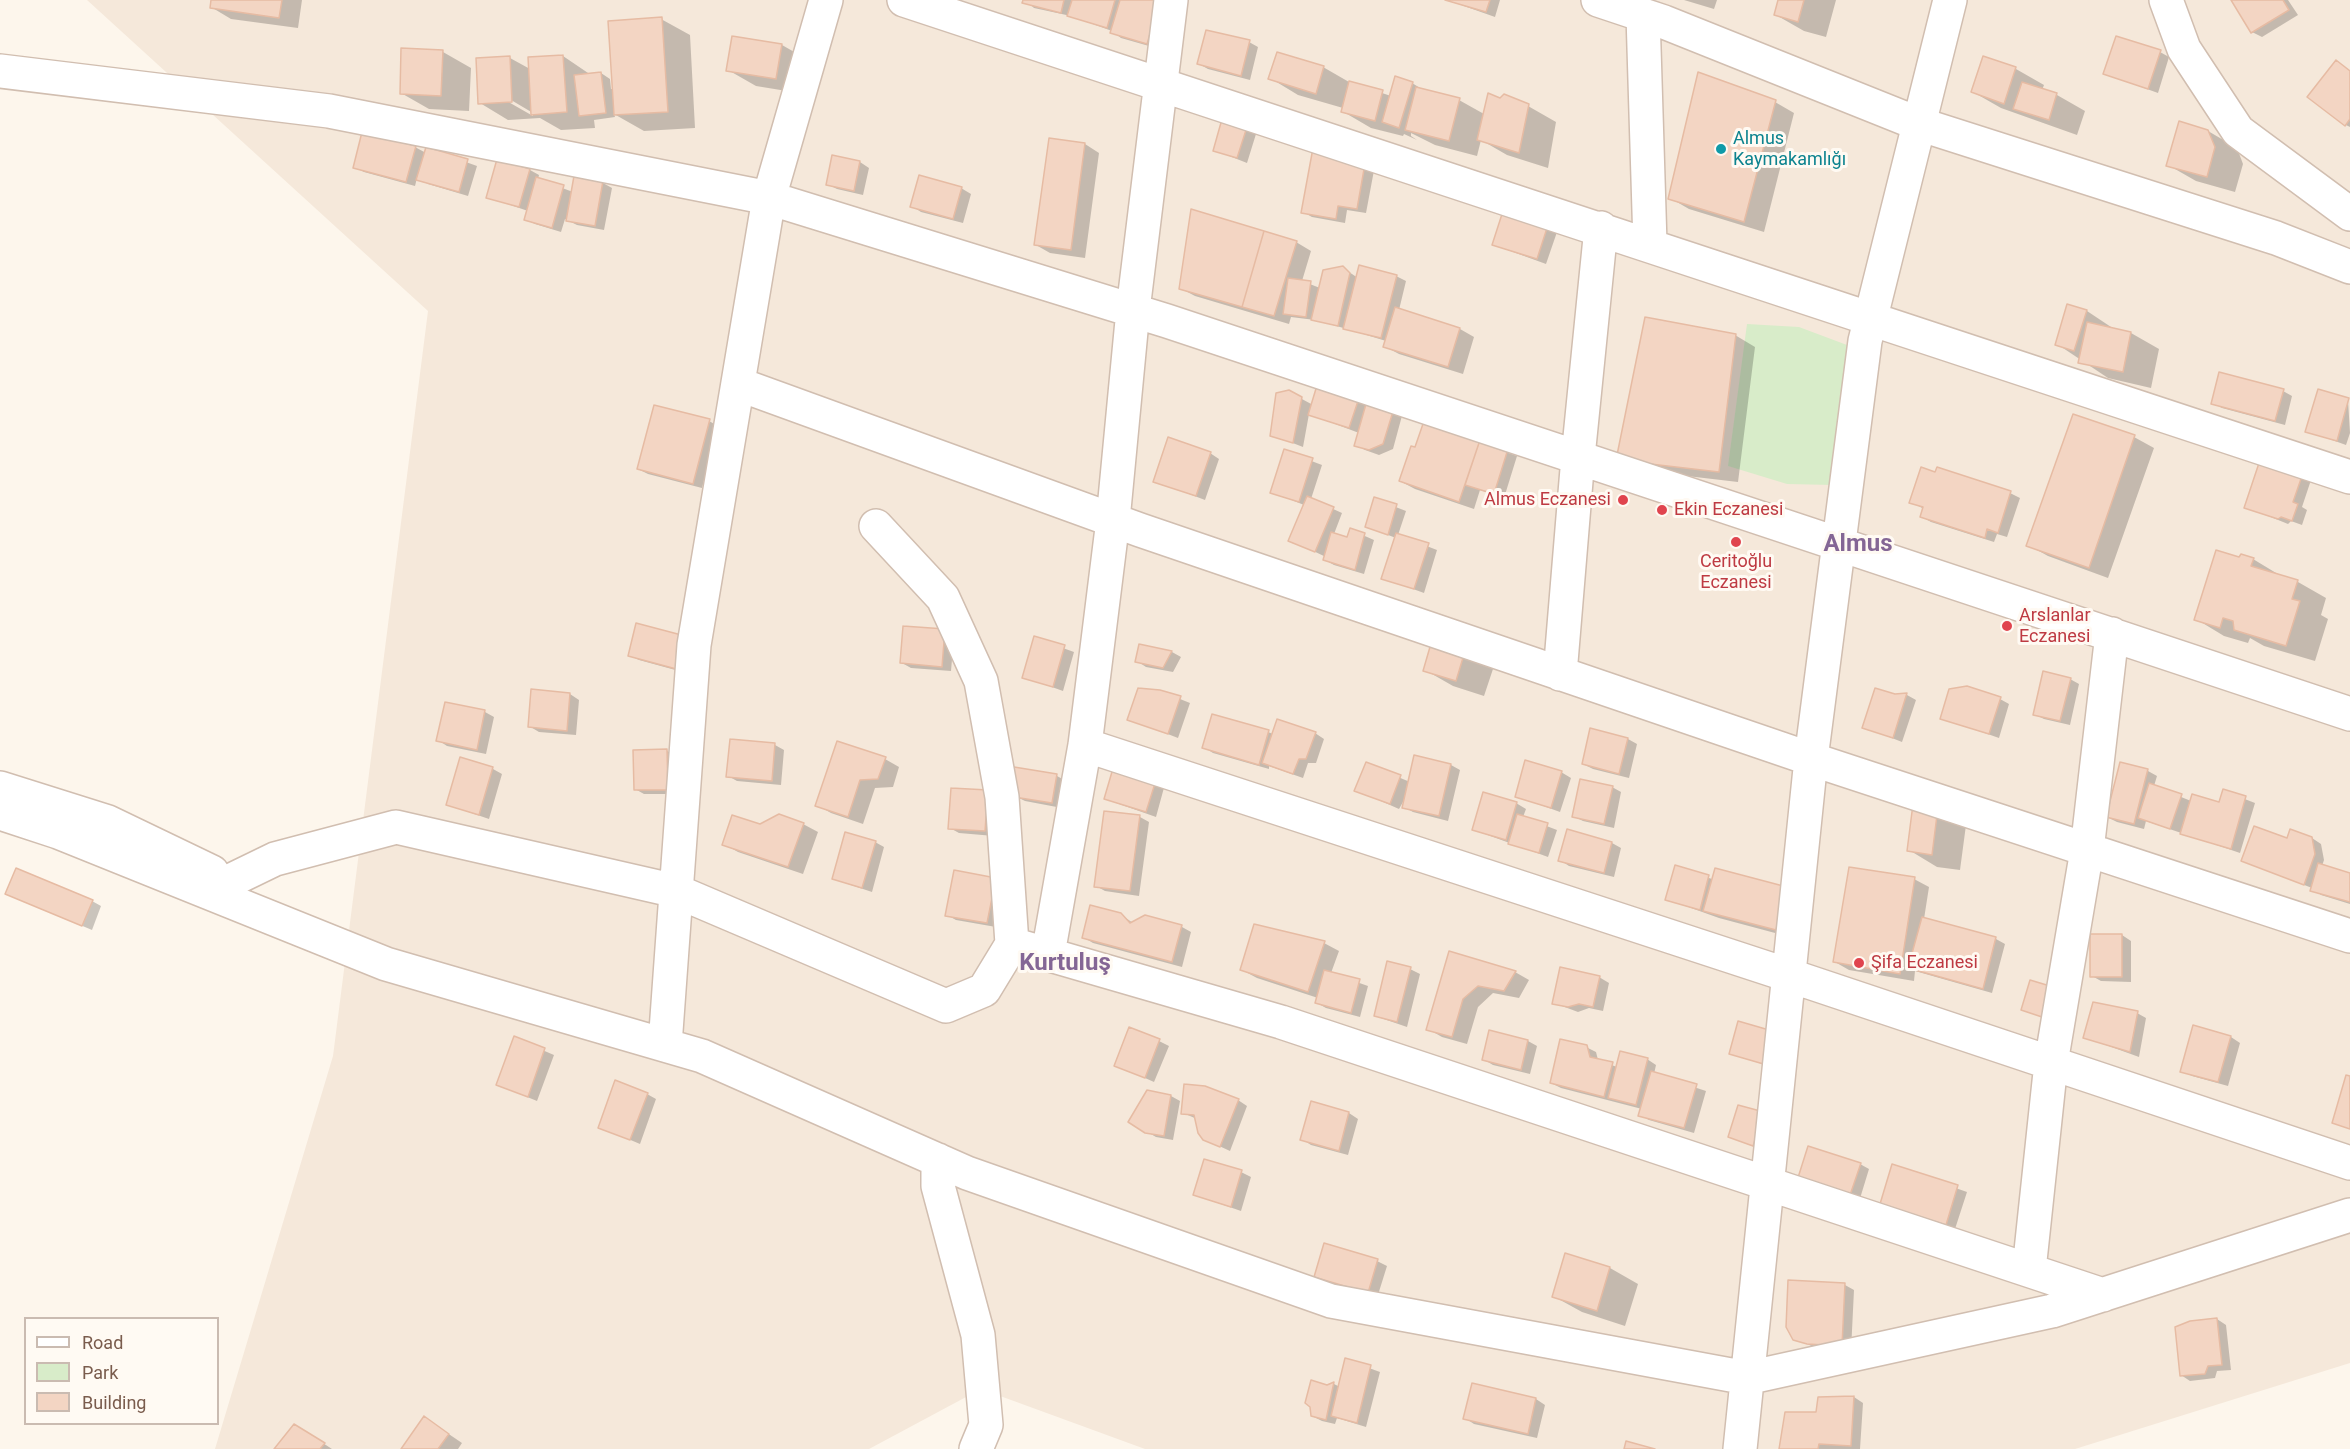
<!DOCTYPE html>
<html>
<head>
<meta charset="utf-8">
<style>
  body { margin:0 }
  #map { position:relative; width:2350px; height:1449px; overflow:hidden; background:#fdf6ec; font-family:Roboto,sans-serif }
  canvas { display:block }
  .legend { position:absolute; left:24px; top:1317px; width:195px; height:108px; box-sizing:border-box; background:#fffaf3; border:2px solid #cabbb1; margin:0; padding:8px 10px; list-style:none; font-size:18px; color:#7a5c4d }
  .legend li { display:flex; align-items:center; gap:12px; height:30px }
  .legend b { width:30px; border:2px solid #cabbb1 }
</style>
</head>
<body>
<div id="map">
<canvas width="2350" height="1449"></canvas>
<ul class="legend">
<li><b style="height:8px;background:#fff"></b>Road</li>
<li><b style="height:16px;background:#d8ecc9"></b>Park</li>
<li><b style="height:16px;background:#f3d5c3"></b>Building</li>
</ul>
</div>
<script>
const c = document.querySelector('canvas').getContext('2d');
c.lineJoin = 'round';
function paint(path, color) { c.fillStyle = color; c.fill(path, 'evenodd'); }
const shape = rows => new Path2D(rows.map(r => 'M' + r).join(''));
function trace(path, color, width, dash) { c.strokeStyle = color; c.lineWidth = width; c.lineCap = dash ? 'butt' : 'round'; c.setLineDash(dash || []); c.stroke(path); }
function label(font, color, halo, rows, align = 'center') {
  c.font = font + ' Roboto,sans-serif'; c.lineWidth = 6; c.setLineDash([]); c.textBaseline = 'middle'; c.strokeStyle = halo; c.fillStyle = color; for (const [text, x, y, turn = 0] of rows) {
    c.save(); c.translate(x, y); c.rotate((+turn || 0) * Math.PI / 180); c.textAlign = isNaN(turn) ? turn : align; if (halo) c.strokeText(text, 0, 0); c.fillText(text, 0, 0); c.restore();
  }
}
const residential = shape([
  [87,0,2350,0,2350,1363,2075,1449,1145,1449,981,1389,869,1449,215,1449,333,1056,428,311]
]);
const green = shape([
  [1747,324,1799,327,1847,345,1833,485,1787,484,1728,466]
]);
const shadow = shape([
  [212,0,302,0,298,28,231,19,211,7],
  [1025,0,1165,0,1156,48,1121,38,1112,31,1071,16,1034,8],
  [1447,0,1500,0,1495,17],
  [1684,0,1717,0,1714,9],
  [1780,0,1836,0,1826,37,1804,31,1776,15],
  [2233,0,2288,0,2298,15,2262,37,2252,32],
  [661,19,690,35,695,128,644,131,614,114,615,117,594,120,595,128,561,130,540,118,508,120,480,103,510,58,530,69,563,56,591,75,601,73,610,79,611,89,614,89],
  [506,97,533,113,533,116,505,100],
  [1249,42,1258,47,1250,80,1208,69,1199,64],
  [782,45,810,61,805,94,756,86,728,70],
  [443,52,471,68,469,111,429,109,401,93],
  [2160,52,2169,57,2158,93,2105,74],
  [1984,58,2016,69,2044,85,2042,90,2057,95,2085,111,2077,135,2001,108,1973,92],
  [2337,62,2350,71,2350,127,2346,125],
  [1323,67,1349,82,1391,96,1412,83,1425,91,1459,100,1484,114,1528,106,1556,122,1548,168,1507,155,1481,140,1477,156,1435,145,1411,133,1411,136,1417,140,1404,134,1403,136,1371,128,1342,111,1343,108,1298,95,1270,78],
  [1775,102,1794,113,1764,232,1689,209,1670,198],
  [1247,128,1256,134,1247,163,1214,150],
  [2208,131,2237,148,2243,164,2235,192,2196,181,2168,165],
  [1050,139,1085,144,1099,153,1085,258,1050,253,1036,245],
  [415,147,426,153,427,148,477,166,468,196,428,184,417,178,415,186,364,172,355,167],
  [1314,150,1375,165,1366,213,1347,210,1345,223,1312,217,1303,212],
  [498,161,530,170,539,175,538,179,573,192,603,183,612,188,604,230,577,225,565,219,561,232,535,224,525,219,528,211,487,197],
  [860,162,869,168,863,195,837,189,827,184],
  [961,188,971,194,963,223,921,212,912,206],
  [1504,213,1557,232,1546,264,1494,245],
  [1296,242,1311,251,1302,281,1320,288,1343,268,1358,278,1396,276,1406,281,1399,310,1460,329,1474,337,1463,374,1399,354,1384,346,1386,341,1347,329,1315,320,1291,317,1289,324,1195,296,1180,288],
  [2068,306,2087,311,2114,329,2131,333,2159,349,2151,388,2108,378,2057,344],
  [1735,335,1755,347,1738,482,1636,470],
  [1319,384,1403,412,1393,449,1379,455,1365,450,1356,445,1359,433,1309,414,1303,447,1272,435,1289,392,1313,405],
  [2283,391,2292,396,2285,425,2222,408,2213,403],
  [2348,400,2350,433,2346,445,2307,431],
  [709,421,718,426,702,488,648,474,638,469],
  [1425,423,1517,456,1504,498,1480,490,1474,509,1415,489,1400,481],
  [2134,437,2154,448,2108,578,2048,556,2028,545],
  [1285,451,1322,465,1311,499,1342,513,1334,534,1349,539,1351,530,1374,540,1364,574,1334,565,1325,560,1326,557,1290,540,1304,505,1272,492],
  [1210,453,1219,459,1205,500,1155,481],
  [2260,465,2311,480,2302,507,2307,510,2302,525,2291,521,2288,524,2246,507],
  [2010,493,2020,498,2007,537,1997,534,1994,542,1931,522,1922,517,1924,509,1911,502],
  [1375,499,1406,511,1398,535,1437,550,1424,593,1383,578,1396,538,1367,527],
  [2240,559,2253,559,2281,576,2298,582,2326,598,2321,615,2328,619,2315,661,2264,646,2250,638,2248,643,2224,636,2196,619],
  [637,625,690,674,639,660,629,655],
  [905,628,954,636,951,671,911,668,902,663],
  [1035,638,1074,652,1063,691,1024,677],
  [1140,646,1172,652,1181,657,1173,672,1146,667,1137,661],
  [1465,652,1493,669,1484,696,1453,686,1425,670],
  [2070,679,2079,684,2070,725,2044,719,2034,714],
  [532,691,570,694,579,700,576,735,539,732,529,726],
  [1160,691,1190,703,1178,738,1129,719],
  [1907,695,1916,700,1902,742,1864,727,1895,696],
  [2000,699,2009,704,1999,738,1942,718],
  [446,703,485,712,494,717,486,754,447,746,438,740],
  [1591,730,1628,739,1637,744,1629,778,1593,769,1583,764],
  [1268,732,1273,734,1315,733,1324,739,1316,763,1308,763,1303,778,1269,766,1269,769,1213,753,1204,747],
  [775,745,784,750,781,785,737,781,728,776],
  [667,751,676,756,677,794,644,794,635,789],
  [885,759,899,767,893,787,875,788,863,824,831,813,817,805],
  [1367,764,1410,782,1451,765,1460,770,1448,821,1413,812,1404,807,1407,795,1399,809,1356,790],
  [2121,764,2148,771,2157,776,2154,786,2191,801,2220,804,2224,791,2255,803,2240,853,2146,821,2144,829,2117,822,2107,817],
  [1115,766,1165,784,1156,817,1105,799],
  [493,769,502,774,489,819,448,805],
  [1561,772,1571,778,1560,812,1516,796],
  [1057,776,1066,781,1062,808,1025,801,1015,796],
  [1612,787,1621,792,1614,828,1583,821,1573,816],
  [987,791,994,836,959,833,950,828],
  [1516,803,1526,809,1523,817,1557,830,1548,857,1474,830],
  [1915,806,1966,825,1960,870,1937,867,1909,850],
  [1140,817,1149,822,1139,896,1105,891,1096,886],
  [803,824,818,832,803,874,738,852,724,844,760,826],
  [2312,838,2321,844,2324,860,2322,866,2350,874,2350,904,2321,895,2312,888,2243,861,2288,840],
  [875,842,884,847,872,892,833,879],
  [1612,843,1621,848,1614,877,1569,866,1560,860],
  [1676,867,1712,879,1787,889,1790,937,1719,918,1666,899],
  [995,879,996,927,956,920,947,915],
  [1914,879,1929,887,1924,919,1996,939,2005,944,1992,993,1915,971,1914,981,1849,970,1835,962],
  [7,894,92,901,101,906,92,930],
  [1120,914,1133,923,1145,916,1182,927,1191,932,1182,967,1093,943,1083,937],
  [2122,935,2131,941,2131,982,2101,981,2092,976],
  [1324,943,1339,951,1331,973,1368,986,1360,1017,1326,1008,1317,1003,1318,998,1257,978,1242,970],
  [1450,953,1515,972,1529,980,1519,998,1493,993,1478,1007,1467,1044,1442,1037,1428,1029],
  [1410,969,1420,974,1407,1027,1375,1016],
  [1599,977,1609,983,1603,1011,1589,1008,1578,1012,1554,1003],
  [2137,1013,2146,1018,2139,1057,2084,1037],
  [1739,1023,1776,1069,1731,1053],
  [1490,1031,1528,1041,1537,1046,1530,1074,1493,1065,1483,1059],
  [2231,1037,2240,1043,2228,1086,2192,1076,2182,1071],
  [514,1038,554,1055,537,1101,498,1085],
  [1159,1041,1169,1046,1154,1082,1116,1065],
  [1586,1047,1596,1052,1598,1060,1617,1067,1647,1059,1656,1065,1654,1074,1706,1091,1694,1133,1649,1120,1640,1115,1642,1109,1561,1088,1551,1083],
  [1147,1092,1171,1096,1180,1101,1173,1140,1156,1137,1130,1122],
  [647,1094,656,1099,640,1144,600,1127],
  [1238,1100,1247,1106,1230,1151,1204,1139,1197,1119,1183,1113],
  [1312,1103,1349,1113,1358,1119,1348,1155,1311,1145,1302,1139],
  [1739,1106,1762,1150,1730,1137],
  [1860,1164,1869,1169,1858,1205,1807,1189],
  [1893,1166,1967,1192,1955,1229,1891,1208],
  [1241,1172,1251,1177,1241,1211,1195,1195],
  [1566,1255,1610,1268,1638,1284,1625,1326,1582,1312,1553,1296],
  [1377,1261,1387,1266,1377,1298,1316,1277],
  [1845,1285,1854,1290,1851,1351,1818,1349,1794,1338],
  [2217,1319,2226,1325,2231,1370,2217,1371,2215,1378,2190,1381,2181,1375],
  [1347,1360,1380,1372,1366,1427,1337,1418,1335,1424,1322,1421,1312,1416,1312,1407,1327,1387,1334,1384,1340,1387],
  [1473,1385,1536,1399,1545,1405,1537,1438,1474,1424,1465,1418],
  [1854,1397,1863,1403,1860,1449,1781,1449,1817,1414,1820,1398],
  [425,1418,462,1443,458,1449,403,1449],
  [309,1434,332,1449,276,1449]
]);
const building = shape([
  [211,0,282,0,279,18,210,8,211,0],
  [1023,0,1064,0,1061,13,1022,3,1023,0],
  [1072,0,1115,0,1107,28,1067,16,1072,0],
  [1120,0,1160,0,1147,44,1110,33,1120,0],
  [1445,0,1490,0,1486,12,1445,0],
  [1778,0,1804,0,1798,22,1774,15,1778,0],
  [2231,0,2283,0,2289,10,2251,33,2231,0],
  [662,17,668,112,614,115,608,21,662,17],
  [1206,30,1250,40,1241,76,1197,64,1206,30],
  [732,36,782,44,776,79,726,71,732,36],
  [2116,36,2161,50,2148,89,2103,74,2116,36],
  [401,48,443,50,441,96,400,94,401,48],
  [1277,52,1324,66,1316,94,1268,79,1277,52],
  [563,55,567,112,531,115,528,57,563,55],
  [510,56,512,102,478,104,476,58,510,56],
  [1983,56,2016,67,2004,104,1971,92,1983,56],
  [2336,60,2350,71,2350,119,2345,126,2307,97,2336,60],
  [601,72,606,113,579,116,574,75,601,72],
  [1698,72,1776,100,1744,222,1668,199,1698,72],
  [1395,76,1413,82,1399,128,1382,122,1395,76],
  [1349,81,1383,90,1375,121,1341,112,1349,81],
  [2022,82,2057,93,2049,120,2013,109,2022,82],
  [1416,87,1460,98,1449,141,1405,130,1416,87],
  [1488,93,1500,98,1504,94,1529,104,1519,153,1477,140,1488,93],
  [1222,119,1247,127,1237,158,1213,151,1222,119],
  [2179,121,2208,130,2215,147,2207,177,2166,166,2179,121],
  [362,132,416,146,406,182,353,168,362,132],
  [1049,138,1085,143,1071,250,1034,245,1049,138],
  [426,147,468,159,459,192,416,180,426,147],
  [1313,148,1366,158,1357,209,1338,206,1336,219,1301,213,1313,148],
  [832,155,860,161,854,191,826,185,832,155],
  [497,159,530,169,519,207,486,198,497,159],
  [919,175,962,187,953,219,910,207,919,175],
  [574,176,603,181,595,226,566,221,574,176],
  [536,177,564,185,552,228,524,220,536,177],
  [1191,209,1264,231,1242,307,1179,289,1191,209],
  [1503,211,1548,225,1537,259,1492,245,1503,211],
  [1264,231,1297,241,1274,316,1242,307,1264,231],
  [1359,265,1397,275,1381,338,1343,329,1359,265],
  [1343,266,1350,273,1338,326,1311,320,1323,270,1343,266],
  [1288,278,1311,281,1306,317,1283,314,1288,278],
  [2067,304,2087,310,2074,351,2055,345,2067,304],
  [1395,307,1460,328,1448,367,1383,347,1395,307],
  [1645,317,1736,334,1719,472,1616,460,1645,317],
  [2087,322,2131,332,2123,372,2078,363,2087,322],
  [2219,372,2284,389,2275,421,2211,404,2219,372],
  [1318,382,1360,395,1349,428,1308,415,1318,382],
  [2318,389,2349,398,2337,441,2305,432,2318,389],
  [1289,390,1302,397,1293,443,1270,436,1276,393,1289,390],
  [1368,397,1395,405,1383,444,1369,450,1354,446,1368,397],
  [654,405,710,419,693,484,637,469,654,405],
  [2073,414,2135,435,2089,568,2026,546,2073,414],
  [1424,421,1480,440,1459,502,1399,481,1411,446,1415,447,1424,421],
  [1168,437,1211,452,1196,496,1153,482,1168,437],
  [1480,440,1508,449,1494,494,1465,485,1480,440],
  [1284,449,1313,458,1299,502,1270,493,1284,449],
  [2259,463,2303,473,2293,502,2298,504,2292,521,2281,517,2278,519,2244,508,2259,463],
  [1921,467,1935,472,1937,467,2011,491,1998,533,1987,529,1985,538,1920,517,1923,507,1909,503,1921,467],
  [1307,496,1334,507,1315,552,1288,541,1307,496],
  [1374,497,1397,504,1388,535,1365,527,1374,497],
  [1350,528,1365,533,1355,570,1323,560,1331,532,1347,537,1350,528],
  [1396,533,1429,543,1414,589,1381,579,1396,533],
  [2216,550,2239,557,2241,554,2254,558,2251,566,2298,580,2292,599,2300,601,2286,646,2234,630,2233,621,2223,618,2220,628,2194,620,2216,550],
  [636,623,689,637,680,670,628,656,636,623],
  [903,626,945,629,942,667,900,663,903,626],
  [1034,636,1065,645,1053,687,1022,678,1034,636],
  [1432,640,1465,651,1456,681,1423,671,1432,640],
  [1139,644,1172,651,1163,668,1135,662,1139,644],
  [2043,671,2071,678,2060,721,2033,715,2043,671],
  [1967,686,2001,697,1989,734,1940,719,1949,689,1967,686],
  [1138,688,1160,690,1181,696,1168,734,1127,720,1138,688],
  [1875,688,1895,694,1907,693,1893,738,1862,728,1875,688],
  [531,689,570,693,567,731,528,727,531,689],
  [445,702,485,710,477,750,436,741,445,702],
  [1212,714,1269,730,1259,765,1202,748,1212,714],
  [1277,719,1316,732,1306,759,1299,759,1293,774,1262,763,1277,719],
  [1590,728,1628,738,1619,774,1582,764,1590,728],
  [730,739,775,743,772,781,726,777,730,739],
  [837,741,886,757,878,779,860,780,848,817,815,806,837,741],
  [667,749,668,790,634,790,633,750,667,749],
  [1414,755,1451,764,1439,816,1402,808,1414,755],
  [460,757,493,767,479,815,446,805,460,757],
  [1525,760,1562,771,1551,808,1515,797,1525,760],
  [1366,762,1401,775,1390,804,1354,791,1366,762],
  [2120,762,2148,769,2134,824,2106,817,2120,762],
  [1114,765,1157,777,1146,812,1104,799,1114,765],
  [1008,766,1057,774,1052,803,1014,797,1008,766],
  [1580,779,1613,786,1604,824,1572,817,1580,779],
  [2149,783,2182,794,2170,829,2138,818,2149,783],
  [951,788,988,790,985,831,948,829,951,788],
  [2223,789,2246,796,2231,849,2180,834,2192,794,2219,802,2223,789],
  [1483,792,1517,802,1506,840,1472,830,1483,792],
  [1913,804,1938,807,1932,855,1907,851,1913,804],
  [1104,811,1140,815,1130,891,1094,887,1104,811],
  [779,814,804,823,788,867,722,845,732,815,760,824,779,814],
  [1517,814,1548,823,1539,853,1508,844,1517,814],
  [2254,826,2287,838,2290,829,2312,837,2315,854,2304,885,2241,861,2254,826],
  [1567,829,1612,842,1604,873,1558,861,1567,829],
  [845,832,876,841,862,888,832,879,845,832],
  [2318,863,2350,873,2350,902,2310,891,2318,863],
  [1675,865,1709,875,1700,910,1665,900,1675,865],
  [1849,867,1915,877,1900,974,1833,962,1849,867],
  [16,868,93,900,82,926,5,894,16,868],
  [1715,868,1787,887,1776,930,1703,911,1715,868],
  [954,870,996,878,987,923,945,916,954,870],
  [1090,905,1121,913,1130,923,1145,915,1182,925,1172,962,1082,938,1090,905],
  [1922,917,1996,937,1983,989,1908,968,1922,917],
  [1254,924,1325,941,1308,992,1240,970,1254,924],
  [2090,934,2122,934,2122,977,2090,977,2090,934],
  [1449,951,1516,971,1504,991,1478,986,1463,999,1452,1037,1426,1030,1449,951],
  [1387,961,1411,967,1397,1022,1374,1016,1387,961],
  [1560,967,1600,976,1593,1007,1579,1004,1568,1007,1552,1004,1560,967],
  [1324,970,1360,979,1351,1013,1315,1003,1324,970],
  [2030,980,2060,989,2051,1020,2021,1010,2030,980],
  [2093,1002,2138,1011,2130,1052,2083,1038,2093,1002],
  [1738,1021,1776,1032,1767,1065,1729,1054,1738,1021],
  [2193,1025,2231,1036,2218,1082,2180,1072,2193,1025],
  [1129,1027,1160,1039,1145,1078,1114,1066,1129,1027],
  [1489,1030,1528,1040,1521,1070,1482,1060,1489,1030],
  [514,1036,545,1048,528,1097,496,1085,514,1036],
  [1560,1039,1587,1045,1590,1057,1613,1062,1604,1097,1550,1083,1560,1039],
  [1620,1051,1648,1058,1636,1105,1608,1098,1620,1051],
  [1651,1071,1697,1084,1684,1128,1638,1116,1651,1071],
  [2346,1075,2350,1076,2350,1129,2332,1123,2346,1075],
  [615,1080,648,1093,630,1140,598,1128,615,1080],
  [1184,1084,1205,1086,1239,1099,1220,1147,1203,1140,1198,1133,1194,1115,1181,1114,1184,1084],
  [1147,1090,1171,1095,1164,1136,1145,1133,1128,1122,1147,1090],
  [1311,1101,1349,1112,1339,1151,1300,1140,1311,1101],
  [1738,1105,1764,1112,1753,1146,1728,1137,1738,1105],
  [1808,1146,1861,1163,1848,1201,1796,1184,1808,1146],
  [1204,1159,1242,1170,1231,1207,1193,1195,1204,1159],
  [1892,1164,1958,1185,1946,1225,1880,1204,1892,1164],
  [1324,1243,1378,1259,1368,1293,1314,1277,1324,1243],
  [1565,1253,1610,1267,1597,1311,1552,1297,1565,1253],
  [1788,1280,1845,1283,1842,1346,1807,1344,1793,1340,1786,1327,1788,1280],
  [2217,1318,2222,1365,2208,1366,2205,1374,2180,1376,2175,1327,2190,1321,2217,1318],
  [1345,1358,1371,1365,1357,1423,1331,1416,1345,1358],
  [1311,1380,1327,1385,1334,1382,1326,1420,1311,1416,1310,1407,1305,1403,1311,1380],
  [1472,1383,1536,1398,1528,1434,1463,1419,1472,1383],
  [1854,1396,1851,1446,1819,1444,1818,1449,1779,1449,1785,1412,1816,1412,1818,1397,1854,1396],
  [424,1416,449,1434,438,1449,401,1449,424,1416],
  [294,1424,325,1443,320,1449,274,1449,294,1424],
  [1626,1441,1655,1449,1624,1449,1626,1441]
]);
const minor = shape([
  [904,0,2350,477],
  [1598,0,1664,22,1919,124,2276,238,2350,267],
  [2166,0,2184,49,2238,131,2350,214],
  [1643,15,1650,244],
  [0,71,329,111,769,198,1167,321,2350,714],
  [738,384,1140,530,1811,759,2350,936],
  [876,526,943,598,981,681,1002,797,1012,944],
  [1560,674,1578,457,1601,228],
  [1085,745,1788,975,2350,1163],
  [0,788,108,822,212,872],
  [0,813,58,832,386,964,702,1056,967,1173,1331,1301,1747,1378,2052,1311,2350,1215],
  [207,892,275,859,396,827,676,891,946,1006,984,990,1012,944,1281,1022,2103,1295],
  [1048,954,1085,745,1113,520,1133,310,1171,0],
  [665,1045,694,645,769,198,826,0],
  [938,1160,938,1186,978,1335,986,1425,976,1449],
  [2029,1270,2051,1063,2087,850,2112,634],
  [1740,1449,1811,759,1865,341,1950,0]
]);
const markers = [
  [1721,149,6,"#0f9aa8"],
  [1623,500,6,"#e0444e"],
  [1662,510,6,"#e0444e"],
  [1736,542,6,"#e0444e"],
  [2007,626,6,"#e0444e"],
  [1859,963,6,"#e0444e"]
];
const cultureNames = [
  ["Almus",1733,139],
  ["Kaymakamlığı",1733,160]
];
const healthNames = [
  ["Almus Eczanesi",1611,500,"right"],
  ["Ekin Eczanesi",1674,510],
  ["Ceritoğlu",1736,562,"center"],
  ["Eczanesi",1736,583,"center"],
  ["Arslanlar",2019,616],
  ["Eczanesi",2019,637],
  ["Şifa Eczanesi",1871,963]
];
const districtNames = [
  ["Almus",1858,545],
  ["Kurtuluş",1065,964]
];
paint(residential, '#f5e8da');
paint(green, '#d8ecc9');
paint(shadow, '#0003');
paint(building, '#f3d5c3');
trace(building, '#e6bba3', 1.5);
trace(minor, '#d1beb0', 36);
trace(minor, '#fff', 33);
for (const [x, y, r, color] of markers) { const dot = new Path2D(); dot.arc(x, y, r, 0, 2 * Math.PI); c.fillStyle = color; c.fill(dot); trace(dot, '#fffaf3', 2); }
label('18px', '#0d838f', '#fffaf3', cultureNames, 'left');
label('18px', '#be3a42', '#fffaf3', healthNames, 'left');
label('bold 24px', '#846695', '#fffaf3', districtNames);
</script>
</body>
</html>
